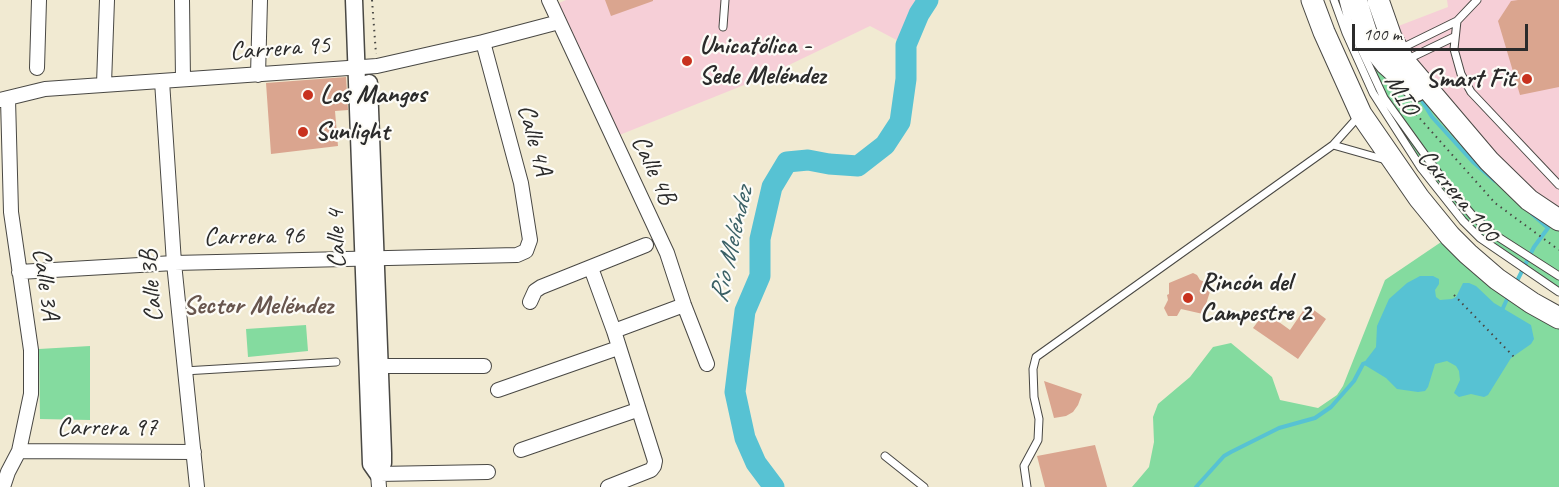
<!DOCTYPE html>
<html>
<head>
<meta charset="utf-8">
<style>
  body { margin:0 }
  #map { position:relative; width:1559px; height:487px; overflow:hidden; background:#f1ead2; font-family:Caveat,sans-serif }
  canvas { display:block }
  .scale { position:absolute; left:1352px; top:24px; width:176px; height:27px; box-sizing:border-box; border:3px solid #2b2b2b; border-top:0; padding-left:8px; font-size:18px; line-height:21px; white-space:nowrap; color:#2b2b2b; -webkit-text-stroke:4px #fdfcf7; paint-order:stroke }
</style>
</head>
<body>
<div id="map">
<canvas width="1559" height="487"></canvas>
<div class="scale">100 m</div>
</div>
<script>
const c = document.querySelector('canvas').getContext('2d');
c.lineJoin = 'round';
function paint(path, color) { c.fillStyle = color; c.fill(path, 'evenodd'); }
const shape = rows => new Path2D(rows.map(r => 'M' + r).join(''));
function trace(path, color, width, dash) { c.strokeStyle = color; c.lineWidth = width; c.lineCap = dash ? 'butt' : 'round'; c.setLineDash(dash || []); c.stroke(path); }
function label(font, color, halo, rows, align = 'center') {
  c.font = font + ' Caveat,sans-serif'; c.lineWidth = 4.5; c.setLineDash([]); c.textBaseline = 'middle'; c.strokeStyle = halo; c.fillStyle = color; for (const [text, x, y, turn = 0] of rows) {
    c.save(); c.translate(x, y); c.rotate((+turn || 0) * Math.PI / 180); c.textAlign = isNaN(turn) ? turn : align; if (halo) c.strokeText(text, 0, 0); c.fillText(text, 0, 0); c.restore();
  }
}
const built = shape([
  [566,0,928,0,919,14,906,45,870,26,764,77,612,138,552,6],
  [1447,0,1559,0,1559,220,1529,200,1388,30,1448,7]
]);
const green = shape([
  [1334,0,1378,0,1397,50,1559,220,1559,292,1480,238,1421,168,1373,93],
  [1450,236,1559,318,1559,487,1132,487,1149,467,1154,442,1153,417,1158,404,1190,377,1213,347,1231,343,1272,377,1280,400,1318,408,1337,395,1343,386,1385,280],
  [306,325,308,351,248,357,246,329],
  [90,346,90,420,40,419,39,349]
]);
const water = shape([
  [1420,276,1433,276,1439,279,1439,284,1435,290,1436,297,1440,300,1452,299,1456,297,1463,283,1469,283,1476,286,1494,303,1531,325,1534,339,1531,344,1511,358,1488,395,1484,397,1471,394,1459,397,1454,393,1460,380,1459,371,1456,366,1447,361,1435,364,1428,387,1425,391,1418,392,1397,389,1386,378,1363,364,1376,347,1377,326,1389,299,1407,283]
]);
const stream = shape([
  [1419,96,1432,117,1473,162,1495,181],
  [1516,283,1534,247,1548,228,1532,214],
  [1502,310,1509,295],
  [1196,487,1224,456,1231,452,1279,428,1315,418,1331,407,1354,381,1363,364,1366,363]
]);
const river = shape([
  [774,487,756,463,745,438,735,392,745,311,760,276,760,239,772,187,787,162,808,160,829,164,858,166,885,145,900,122,906,79,906,45,919,14,928,0]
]);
const building = shape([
  [605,0,653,0,653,1,611,16],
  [1518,0,1559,0,1559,87,1520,95,1498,21,1511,1],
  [346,77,348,110,335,111,338,146,271,154,266,83],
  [1193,273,1197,275,1200,280,1212,285,1203,314,1181,309,1177,316,1168,316,1164,308,1168,300,1167,295,1169,294,1169,283],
  [1307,305,1326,319,1298,359,1253,328,1265,312,1290,330],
  [1044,381,1082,394,1078,405,1073,412,1066,416,1054,418],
  [1095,445,1107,487,1045,487,1037,456]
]);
const path = shape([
  [372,0,376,54],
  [1408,105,1495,203,1559,250],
  [1454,295,1515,358]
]);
const service = shape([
  [1334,0,1346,33,1373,93,1421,168,1463,221,1480,238,1559,292],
  [1343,0,1349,23,1384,98,1446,184,1473,216,1492,233,1559,276],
  [1477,0,1457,21,1454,49,1461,74,1471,92,1559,185],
  [723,27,725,0],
  [1400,49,1457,21],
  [1408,59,1454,37],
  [1333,145,1386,160],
  [184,371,336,362],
  [885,456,924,487],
  [1027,487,1024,466,1038,440,1039,419,1034,397,1033,369,1036,357,1333,145,1358,117]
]);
const minor = shape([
  [182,0,183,79],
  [549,0,667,253,684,305,707,364],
  [37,68,39,0],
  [258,75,260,0],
  [162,81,174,263,197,487],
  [104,84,107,0],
  [0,100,45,89,377,66,483,42,559,22],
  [591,268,614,331,655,461,654,466,651,470,608,487],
  [19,272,174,263,517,255,526,251,530,240,521,183,483,42],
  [530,302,535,291,541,287,646,245],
  [614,331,684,305],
  [369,366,484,366],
  [498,390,618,348],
  [521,450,637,410],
  [19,451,194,452],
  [3,487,8,472,19,451,31,394,31,350,11,212,8,99],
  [379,487,378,474,488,472]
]);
const tertiary = shape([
  [354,0,371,464,378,474],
  [369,83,383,453,383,463,378,474]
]);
const primary = shape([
  [1312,0,1324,32,1361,114,1419,198,1450,236,1468,254,1497,279,1532,303,1559,318],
  [1356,0,1367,35,1374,49,1386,64,1416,91],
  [1378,0,1391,37,1404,61,1489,161,1529,200,1559,220]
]);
const markers = [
  [687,61,6,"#c8321e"],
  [1527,79,6,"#c8321e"],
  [308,95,6,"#c8321e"],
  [303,132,6,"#c8321e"],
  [1188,298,6,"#c8321e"]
];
const poiNames = [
  ["Unicatólica -",699,46],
  ["Sede Meléndez",699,76],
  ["Smart Fit",1515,79,"right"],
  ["Los Mangos",320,95],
  ["Sunlight",315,132],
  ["Rincón del",1200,283],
  ["Campestre 2",1200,313]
];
const streetNames = [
  ["Carrera 95",280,49,-4],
  ["MIO",1401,95,60],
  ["Calle 4A",534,140,75],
  ["Calle 4B",653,170,65],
  ["Carrera 100",1458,196,50],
  ["Carrera 96",254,237,-1],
  ["Calle 4",337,239,-92],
  ["Calle 3A",45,284,82],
  ["Calle 3B",152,286,-95],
  ["Carrera 97",107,428]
];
const waterNames = [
  ["Río Meléndez",732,245,-77]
];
const neighbourhoodNames = [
  ["Sector Meléndez",258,306]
];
paint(built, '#f6cfd7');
paint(green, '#84db9f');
paint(water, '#57c2d3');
trace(stream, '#57c2d3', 4);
trace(river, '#57c2d3', 21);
paint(building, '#daa58f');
trace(service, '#494844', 9);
trace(minor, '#494844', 16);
trace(tertiary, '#494844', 19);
trace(primary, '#494844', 23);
trace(path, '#494844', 2, [1.5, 4.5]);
trace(service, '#fff', 7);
trace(minor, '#fff', 14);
trace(tertiary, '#fff', 16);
trace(primary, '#fff', 21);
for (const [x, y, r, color] of markers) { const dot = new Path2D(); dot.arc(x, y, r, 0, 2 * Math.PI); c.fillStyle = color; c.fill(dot); trace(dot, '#fdfcf7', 2); }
label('bold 26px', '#2b2b2b', '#fdfcf7', poiNames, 'left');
label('26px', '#2b2b2b', '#fdfcf7', streetNames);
label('italic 27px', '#3a6066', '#fdfcf7', waterNames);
label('bold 27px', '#68564e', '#fdfcf7', neighbourhoodNames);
</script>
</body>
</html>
